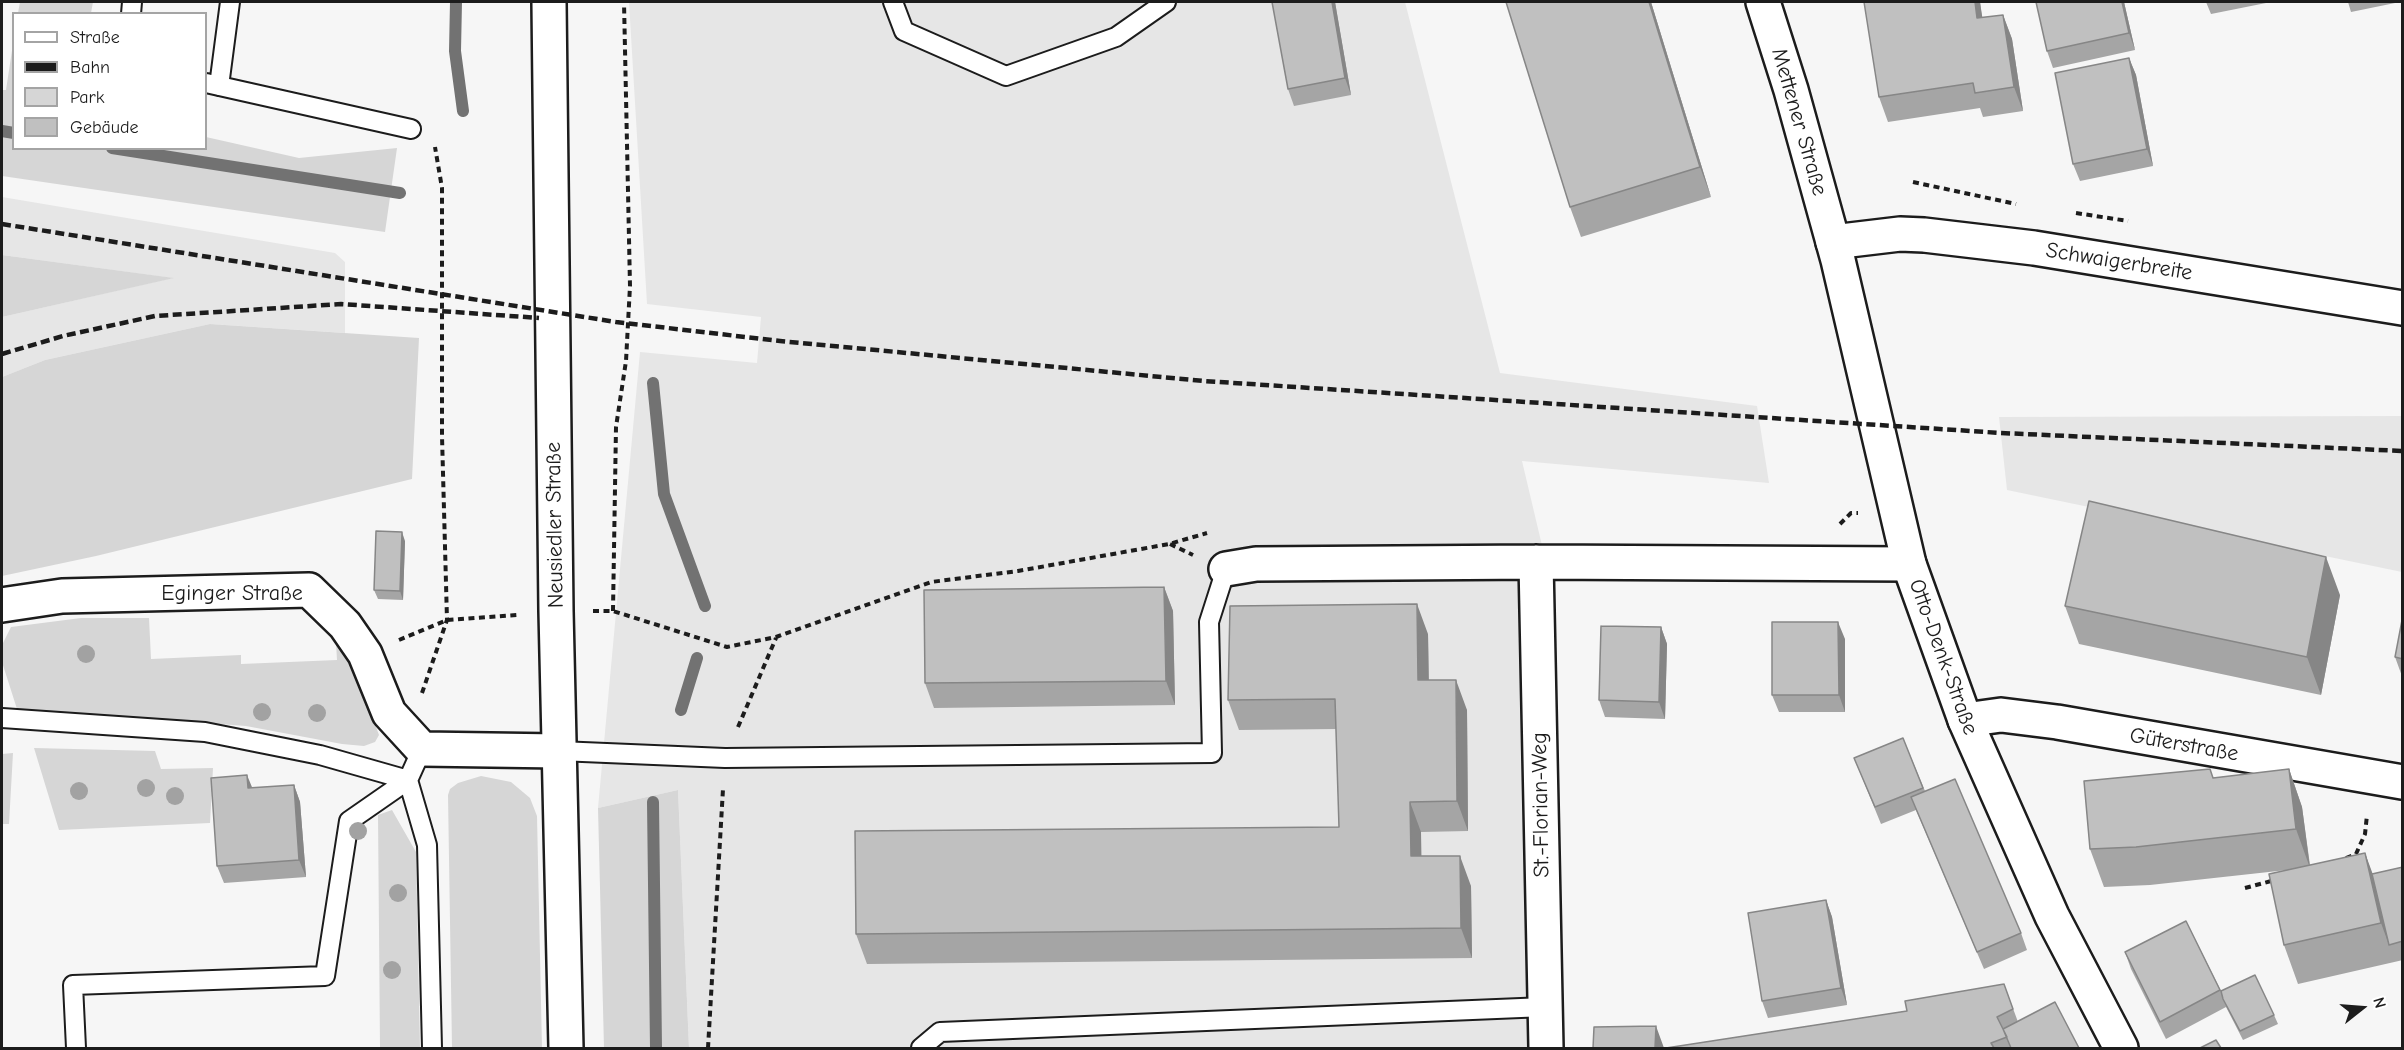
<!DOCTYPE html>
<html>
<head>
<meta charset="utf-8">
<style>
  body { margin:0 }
  #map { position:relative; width:2404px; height:1050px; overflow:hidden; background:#f6f6f6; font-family:"Comic Neue",sans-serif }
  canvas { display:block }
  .frame { position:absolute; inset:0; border:3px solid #1c1c1c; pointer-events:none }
  .legend { position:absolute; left:12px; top:12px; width:195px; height:138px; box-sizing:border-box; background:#fff; border:2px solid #a4a4a4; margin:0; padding:8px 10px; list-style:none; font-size:18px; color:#1c1c1c }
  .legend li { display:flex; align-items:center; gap:12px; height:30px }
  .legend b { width:30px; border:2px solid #a4a4a4 }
  .north { position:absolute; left:2332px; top:978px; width:60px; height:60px; -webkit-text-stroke:4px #fff; paint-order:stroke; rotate:73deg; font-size:16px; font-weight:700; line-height:24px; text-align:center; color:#1c1c1c }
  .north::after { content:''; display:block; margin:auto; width:21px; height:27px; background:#1c1c1c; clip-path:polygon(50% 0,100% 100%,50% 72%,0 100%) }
</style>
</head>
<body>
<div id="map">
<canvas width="2404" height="1050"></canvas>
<div class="frame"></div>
<ul class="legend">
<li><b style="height:8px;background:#fff"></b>Straße</li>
<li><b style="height:8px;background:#1c1c1c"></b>Bahn</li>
<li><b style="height:16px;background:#d6d6d6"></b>Park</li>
<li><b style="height:16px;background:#c0c0c0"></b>Gebäude</li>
</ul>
<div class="north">N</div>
</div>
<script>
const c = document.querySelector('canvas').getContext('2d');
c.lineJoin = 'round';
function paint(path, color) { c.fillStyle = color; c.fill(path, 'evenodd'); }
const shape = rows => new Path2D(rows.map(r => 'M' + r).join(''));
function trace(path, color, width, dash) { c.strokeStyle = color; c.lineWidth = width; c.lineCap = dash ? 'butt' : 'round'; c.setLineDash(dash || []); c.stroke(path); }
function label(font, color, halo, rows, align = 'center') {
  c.font = font + ' "Comic Neue",sans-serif'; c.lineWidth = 6; c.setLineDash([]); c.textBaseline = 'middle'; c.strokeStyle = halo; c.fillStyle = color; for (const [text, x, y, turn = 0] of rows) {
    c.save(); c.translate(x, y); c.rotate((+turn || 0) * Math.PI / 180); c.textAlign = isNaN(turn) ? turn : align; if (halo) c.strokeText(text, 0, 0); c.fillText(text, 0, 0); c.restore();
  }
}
const built = shape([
  [629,2,1405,2,1500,373,1757,406,1769,483,1522,461,1553,592,1559,1048,689,1048,678,790,598,808,640,352,757,363,761,317,647,304],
  [2,197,335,253,345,262,345,333,210,324,45,360,2,377,2,317,172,278,2,255],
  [2402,416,2402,572,2007,490,1999,417]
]);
const green = shape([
  [20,2,93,2,91,13,18,13],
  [13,44,14,148,206,148,206,137,299,158,397,148,385,232,2,176,2,90,6,90],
  [2,255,174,278,2,317],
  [210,324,419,338,412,479,96,556,2,576,2,377,45,360],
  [81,618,149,618,151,659,241,655,241,664,337,660,335,625,344,640,379,735,375,742,364,746,342,744,246,726,17,709,2,662,2,645,11,627],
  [34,748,155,751,161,769,213,768,210,823,59,830],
  [13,753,9,824,2,824,2,754],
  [481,776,511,782,530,798,537,816,542,1048,452,1048,448,795,450,789,458,783],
  [678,790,689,1048,604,1048,598,808],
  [392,810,416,852,420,1048,380,1048,378,815]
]);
const stream = shape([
  [456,2,455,51,463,111],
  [2,131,14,133],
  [112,148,400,193],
  [653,383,664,494,705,606],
  [681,710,697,658],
  [653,802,656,1048]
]);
const path = shape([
  [1913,182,2016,204],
  [2076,213,2128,221],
  [1840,524,1851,513,1858,513],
  [1170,544,1193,555],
  [593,611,613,611,727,647,776,637,931,582,1018,571,1169,544,1207,533],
  [613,611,616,427,626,361,630,286,624,2],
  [399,640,447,620,517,615],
  [422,693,447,620,442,436,442,188,435,147],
  [738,727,776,638],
  [2346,858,2356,854,2365,834,2367,815],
  [2245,888,2275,880],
  [708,1048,723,789]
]);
const lane = shape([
  [893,2,904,31,1006,76,1116,37,1166,2],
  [131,14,132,2],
  [206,83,411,129],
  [219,86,230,2],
  [2,718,205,732,320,755,408,780,427,845,432,1048],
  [559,751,725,758,1212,753,1209,622,1226,569],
  [76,1048,73,985,325,976,349,821,408,780,422,749],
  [921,1048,940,1032,1545,1007]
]);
const street = shape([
  [1833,242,1900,234,1924,235,2034,248,2402,308],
  [1536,562,1546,1048],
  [1226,569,1256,564,1536,562,1909,564],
  [2,605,62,596,309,590,345,625,365,654,389,713,422,749,559,751],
  [1965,720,2001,715,2057,722,2402,782]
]);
const secondary = shape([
  [549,2,556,611,566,1048],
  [1763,2,1791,90,1838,260,1909,564,1965,720,2052,916,2121,1048]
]);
const rail = shape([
  [2,224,616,322,780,341,1204,381,2001,433,2402,451],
  [2,354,63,336,155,316,341,304,539,318]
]);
const trees = [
  [86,654],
  [262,712],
  [317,713],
  [146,788],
  [79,791],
  [175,796],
  [358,831],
  [398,893],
  [392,970]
];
const wall = shape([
  [1335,2,1351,95,1294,106,1288,89],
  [1506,2,1651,2,1711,197,1581,237,1570,207],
  [1980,2,1982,18,2003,15,2012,39,2023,111,1983,117,1980,108,1888,122,1879,97],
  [2036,2,2124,2,2135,50,2053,68,2047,51],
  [2206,2,2271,2,2211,14],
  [2348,2,2400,2,2351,12],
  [2129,58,2136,75,2153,166,2080,181,2073,164],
  [405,541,403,600,378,599,374,590],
  [1164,587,1173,611,1175,705,934,708,925,683],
  [2340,595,2321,695,2079,644,2065,606],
  [2403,615,2403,679,2395,657],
  [1661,627,1667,644,1665,719,1605,717,1599,700],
  [1428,634,1429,680,1467,710,1468,831,1421,832,1421,856,1471,886,1472,958,867,964,856,934,1339,827,1336,729,1239,730,1228,700],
  [1845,639,1845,712,1779,712,1772,695],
  [1903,738,1925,791,2021,933,2027,950,1984,969,1916,810,1881,824,1854,758],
  [2210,769,2213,778,2289,769,2302,807,2310,865,2365,853,2372,874,2403,867,2403,960,2298,984,2284,945,2287,870,2150,885,2104,887,2090,849],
  [294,785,300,802,306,877,224,883,217,866,252,788],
  [1826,900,1832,917,1847,1005,1768,1018,1762,1001],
  [2186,921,2221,991,2274,1015,2278,1024,2243,1040,2226,1007,2166,1039,2131,969,2125,952],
  [2004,984,2018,1022,2079,1048,1666,1048,1907,1011]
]);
const shadedWall = shape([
  [1332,2,1335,2,1351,95,1345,78],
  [1649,2,1651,2,1711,197,1700,167],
  [1975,2,1980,2,1986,42,1977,18],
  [2122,2,2124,2,2135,50,2129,33],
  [2003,15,2012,39,2023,111,2014,87],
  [2129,58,2136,75,2153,166,2147,149],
  [402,532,405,541,403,600,400,591],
  [2326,557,2340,595,2321,695,2307,657],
  [1164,587,1173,611,1175,705,1166,681],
  [1417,604,1428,634,1429,710,1418,680],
  [1838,622,1845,639,1845,712,1839,695],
  [1661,627,1667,644,1665,719,1659,702],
  [1456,680,1467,710,1468,831,1457,801],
  [2289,769,2302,807,2310,868,2296,829],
  [247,775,254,792,248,788],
  [294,785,300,802,306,877,299,860],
  [1410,802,1421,832,1422,886,1411,856],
  [2365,853,2379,891,2389,945,2381,923],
  [1460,856,1471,886,1472,958,1461,928],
  [1826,900,1832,917,1847,1005,1841,988],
  [1656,1026,1664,1048,1655,1048]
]);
const building = shape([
  [1272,2,1332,2,1345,78,1288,89,1272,2],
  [1506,2,1649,2,1700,167,1570,207,1506,2],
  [1864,2,1975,2,1977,18,2003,15,2014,87,1975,93,1973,83,1879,97,1864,2],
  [2036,2,2122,2,2129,33,2047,51,2036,2],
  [2129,58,2147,149,2073,164,2055,73,2129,58],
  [2089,501,2326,557,2307,657,2065,606,2089,501],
  [376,531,402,532,400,591,374,590,376,531],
  [1164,587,1166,681,925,683,924,590,1164,587],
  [1417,604,1418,680,1456,680,1457,801,1410,802,1411,856,1460,856,1461,928,856,934,855,831,1339,827,1335,699,1228,700,1230,606,1417,604],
  [2403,615,2403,659,2395,657,2403,615],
  [1772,622,1838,622,1839,695,1772,695,1772,622],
  [1601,626,1661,627,1659,702,1599,700,1601,626],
  [1903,738,1923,788,1875,807,1854,758,1903,738],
  [2210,769,2213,778,2289,769,2296,829,2136,847,2090,849,2084,781,2210,769],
  [247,775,248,788,294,785,299,860,217,866,211,778,247,775],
  [1955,779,2021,933,1977,952,1911,797,1955,779],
  [2365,853,2381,923,2284,945,2269,874,2365,853],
  [2403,867,2403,941,2389,945,2372,874,2403,867],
  [1826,900,1841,988,1762,1001,1748,913,1826,900],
  [2186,921,2220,990,2160,1022,2125,952,2186,921],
  [2255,975,2274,1015,2240,1031,2223,999,2221,991,2255,975],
  [2004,984,2013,1009,1997,1017,2007,1037,1991,1043,1994,1048,1666,1048,1907,1011,1905,1001,2004,984],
  [2055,1002,2079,1048,2011,1048,2003,1029,2055,1002],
  [1656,1026,1655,1048,1593,1048,1594,1027,1656,1026],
  [2216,1040,2221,1048,2200,1048,2216,1040]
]);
const streetNames = [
  ["Mettener Straße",1799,122,74],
  ["Schwaigerbreite",2119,262,9],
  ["Neusiedler Straße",555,525,-91],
  ["Eginger Straße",232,594],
  ["Otto-Denk-Straße",1943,657,70],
  ["Güterstraße",2184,745,10],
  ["St.-Florian-Weg",1541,805,-91]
];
paint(built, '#e6e6e6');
paint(green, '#d6d6d6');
trace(stream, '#727272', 12);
trace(lane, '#1c1c1c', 22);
trace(street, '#1c1c1c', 38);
trace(secondary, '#1c1c1c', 38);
trace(path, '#1c1c1c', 4, [6, 4.5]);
trace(lane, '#fff', 18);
trace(street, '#fff', 33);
trace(secondary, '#fff', 33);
trace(rail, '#1c1c1c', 4.5, [9, 4.5]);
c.fillStyle = '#a2a2a2';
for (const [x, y] of trees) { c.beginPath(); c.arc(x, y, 9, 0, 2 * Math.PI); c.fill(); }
paint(wall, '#a5a5a5');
paint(shadedWall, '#868686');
paint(building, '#c0c0c0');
trace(building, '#868686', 1.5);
label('22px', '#1c1c1c', '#fff', streetNames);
</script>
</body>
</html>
